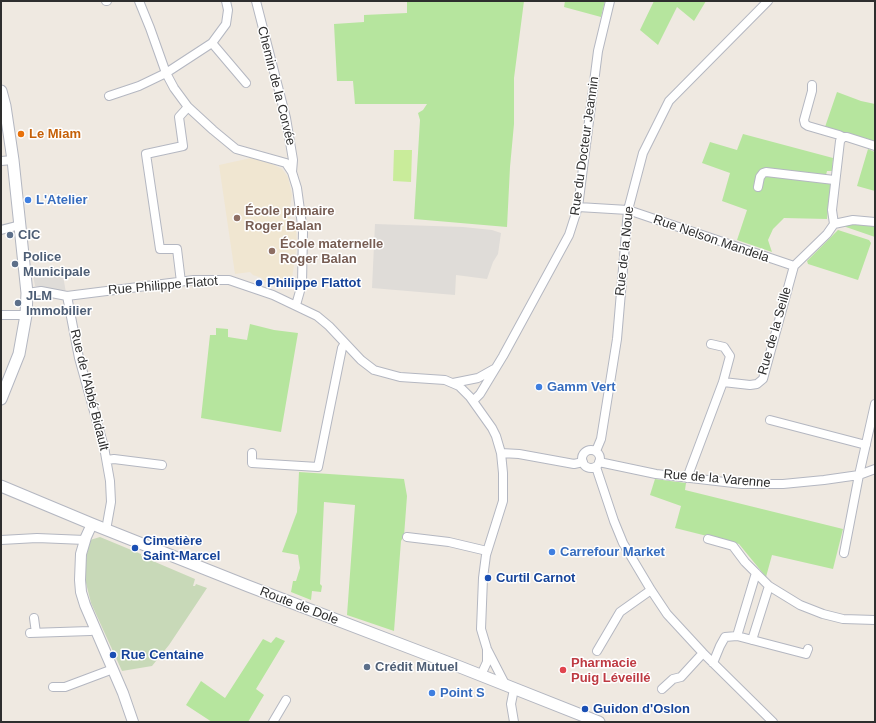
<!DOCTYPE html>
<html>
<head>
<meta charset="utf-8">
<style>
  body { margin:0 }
  #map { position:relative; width:876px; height:723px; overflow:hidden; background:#efe9e1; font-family:Arial,sans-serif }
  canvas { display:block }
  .frame { position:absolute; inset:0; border:2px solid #2e2e2e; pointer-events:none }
</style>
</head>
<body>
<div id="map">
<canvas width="876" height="723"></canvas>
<div class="frame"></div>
</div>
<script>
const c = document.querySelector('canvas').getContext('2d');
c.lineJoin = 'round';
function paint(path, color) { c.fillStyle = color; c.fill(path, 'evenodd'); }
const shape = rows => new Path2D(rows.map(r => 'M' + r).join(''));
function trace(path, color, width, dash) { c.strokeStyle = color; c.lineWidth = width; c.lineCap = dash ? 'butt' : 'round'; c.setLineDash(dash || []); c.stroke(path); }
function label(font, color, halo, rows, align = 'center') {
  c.font = font + ' Arial,sans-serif'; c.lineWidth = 3; c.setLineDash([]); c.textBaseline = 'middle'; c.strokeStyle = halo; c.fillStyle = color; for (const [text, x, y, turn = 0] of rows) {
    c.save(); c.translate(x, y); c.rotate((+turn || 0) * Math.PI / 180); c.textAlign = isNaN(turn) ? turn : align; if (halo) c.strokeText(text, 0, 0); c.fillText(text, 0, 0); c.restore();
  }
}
const education = shape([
  [251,158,270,163,282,169,288,177,292,195,289,213,291,222,296,228,297,245,291,285,290,286,274,287,272,284,265,282,262,278,253,275,250,272,235,274,219,165]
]);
const green = shape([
  [407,1,524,1,514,78,514,124,510,167,507,227,414,219,420,120,418,113,423,110,427,104,355,104,353,81,337,81,334,24,364,22,364,15,407,13],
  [565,1,605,1,601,17,564,7],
  [654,1,706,1,694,21,677,7,658,45,640,30],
  [837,92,861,101,875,104,875,144,825,127],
  [743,134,833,158,832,171,827,171,826,175,766,170,762,180,767,175,831,184,827,219,784,218,773,229,768,240,772,252,737,240,747,210,722,201,730,173,702,163,710,142,737,150],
  [868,149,875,152,875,191,857,186],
  [858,223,875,225,875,237,843,226],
  [838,230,869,240,871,243,858,280,808,264,807,261],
  [250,324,274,330,298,333,281,432,201,418,210,335,216,335,216,328,228,329,228,337,247,340],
  [299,472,404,479,407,496,404,536,401,541,394,631,347,615,355,505,324,502,320,584,322,586,321,592,312,591,311,600,291,592,293,581,296,581,300,568,298,555,282,552,297,512],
  [655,479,686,483,685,490,843,529,833,569,772,555,766,577,739,544,675,528,681,506,650,495],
  [276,637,285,641,256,689,264,695,248,722,212,722,186,705,201,681,225,698,263,639,271,643]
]);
const cemetery = shape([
  [100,537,141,554,141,556,195,579,193,586,195,586,196,584,207,588,169,645,152,666,122,671,91,603,84,575,88,546,90,540]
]);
const pitch = shape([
  [394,150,412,150,411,182,393,181]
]);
const plaza = shape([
  [375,224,463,227,492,230,501,233,498,254,493,262,487,279,456,275,455,295,372,288],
  [62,270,66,293,35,286,33,275]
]);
const minor = shape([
  [106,1,107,1],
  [139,1,150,28,166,73,174,88,188,107,213,130,236,149,286,163,292,172,297,188,303,232,302,284,296,305],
  [256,1,286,118,293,160,292,172],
  [212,43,246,83],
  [812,85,812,91,804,120,805,124,808,126,839,135,843,137],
  [109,96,139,86,166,73,212,43,226,24,228,10,226,1],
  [1,161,13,160],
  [758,187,760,177,763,173,766,172,834,180],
  [578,207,628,210,794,266],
  [834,224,832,210,840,141,843,137,847,137,875,146],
  [834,224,853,220,875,222],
  [1,230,20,225],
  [181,282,177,249,160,249,146,154,183,146,179,117,188,107],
  [27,293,41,291,67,296,194,280,229,280,273,295,317,316,329,326,361,360,374,370,400,377,445,380,459,386,470,397,492,428,496,436,501,453,503,473,503,501,486,555,483,578,481,629,487,649,506,686],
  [67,296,79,358,104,447,110,481,111,502,106,530],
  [1,315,26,315],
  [723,382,750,385,757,384,763,379,794,266,827,234,834,224],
  [453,383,478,378,494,369],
  [473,401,480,394,503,356,569,235,578,207,598,51,610,1],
  [770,420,866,445],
  '582 459a9 9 0 1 1 18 0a9 9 0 1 1-18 0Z',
  [596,451,601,439,617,339,628,210,643,153,669,101,768,1],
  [252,453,252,463,318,467,342,348,345,343],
  [501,453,519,454,574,464,583,462],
  [107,460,114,459,162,465],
  [599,462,656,474,742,484,783,484,824,480,859,475,875,469],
  [596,467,614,521,623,543,651,590,667,614,703,653,773,722],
  [687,478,723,382,730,356,724,347,711,344],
  [407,537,449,542,487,551],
  [708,539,733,546,745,562,769,586,800,605,823,614,843,619,875,620],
  [1,540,37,538,85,540],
  [844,553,859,475,875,404],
  [34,618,36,633],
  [30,633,90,631,96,630],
  [737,636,756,573],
  [752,640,769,586],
  [597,651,620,612,651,590],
  [713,663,720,646,725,637,737,636,806,654,808,649],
  [481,675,487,662,487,650],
  [53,687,65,687,113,669],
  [514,689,511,704,514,722],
  [662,689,673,679,681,677,703,653],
  [273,722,286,700]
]);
const tertiary = shape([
  [92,524,86,537,81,554,80,580,81,592,85,605,123,693,133,722]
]);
const secondary = shape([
  [1,91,5,106,13,160,27,293,26,315,19,354,1,399],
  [1,486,92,524,248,586,460,667,599,722]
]);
const markers = [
  [21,134,4,"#e8710a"],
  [28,200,4,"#3f7fe0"],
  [237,218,4,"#8d6e63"],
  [10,235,4,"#5c6f8a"],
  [272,251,4,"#8d6e63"],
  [15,264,4,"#5c6f8a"],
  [259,283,4,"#1a4fb4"],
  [18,303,4,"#5c6f8a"],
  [539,387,4,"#3f7fe0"],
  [135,548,4,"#1a4fb4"],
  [552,552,4,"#3f7fe0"],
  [488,578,4,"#1a4fb4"],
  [113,655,4,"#1a4fb4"],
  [367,667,4,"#5c6f8a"],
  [563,670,4,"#e0444e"],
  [432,693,4,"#3f7fe0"],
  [585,709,4,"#1a4fb4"]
];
const streetNames = [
  ["Chemin de la Corvée",276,86,76],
  ["Rue du Docteur Jeannin",585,146,-82],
  ["Rue Nelson Mandela",711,239,19],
  ["Rue de la Noue",625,251,-84],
  ["Rue Philippe Flatot",163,286,-5],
  ["Rue de la Seille",775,331,-74],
  ["Rue de l'Abbé Bidault",89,390,76],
  ["Rue de la Varenne",717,479,5],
  ["Route de Dole",299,606,21]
];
const foodNames = [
  ["Le Miam",29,134]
];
const shopNames = [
  ["L'Atelier",36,200],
  ["Gamm Vert",547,387],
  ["Carrefour Market",560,552],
  ["Point S",440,693]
];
const educationNames = [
  ["École primaire",245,211],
  ["Roger Balan",245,226],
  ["École maternelle",280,244],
  ["Roger Balan",280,259]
];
const serviceNames = [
  ["CIC",18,235],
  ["Police",23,257],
  ["Municipale",23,272],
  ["JLM",26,296],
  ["Immobilier",26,311],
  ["Crédit Mutuel",375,667]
];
const transitNames = [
  ["Philippe Flattot",267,283],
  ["Cimetière",143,541],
  ["Saint-Marcel",143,556],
  ["Curtil Carnot",496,578],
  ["Rue Centaine",121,655],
  ["Guidon d'Oslon",593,709]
];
const healthNames = [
  ["Pharmacie",571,663],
  ["Puig Léveillé",571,678]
];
paint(education, '#f0e6d1');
paint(green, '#b6e59e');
paint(cemetery, '#c8d9b8');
paint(pitch, '#c9ec9a');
paint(plaza, '#dfdcd8');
trace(minor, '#b4b7c1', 10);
trace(tertiary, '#b4b7c1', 12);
trace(secondary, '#b4b7c1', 13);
trace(minor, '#fff', 8);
trace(tertiary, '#fff', 10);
trace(secondary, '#fff', 11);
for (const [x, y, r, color] of markers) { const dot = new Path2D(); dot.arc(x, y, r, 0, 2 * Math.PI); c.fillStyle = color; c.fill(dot); trace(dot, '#fff', 1.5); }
label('13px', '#2e2e2e', '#fff', streetNames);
label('bold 13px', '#c56008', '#fff', foodNames, 'left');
label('bold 13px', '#366cbe', '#fff', shopNames, 'left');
label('bold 13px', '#785e54', '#fff', educationNames, 'left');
label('bold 13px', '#4e5e75', '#fff', serviceNames, 'left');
label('bold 13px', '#164399', '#fff', transitNames, 'left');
label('bold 13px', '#be3a42', '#fff', healthNames, 'left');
</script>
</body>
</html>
